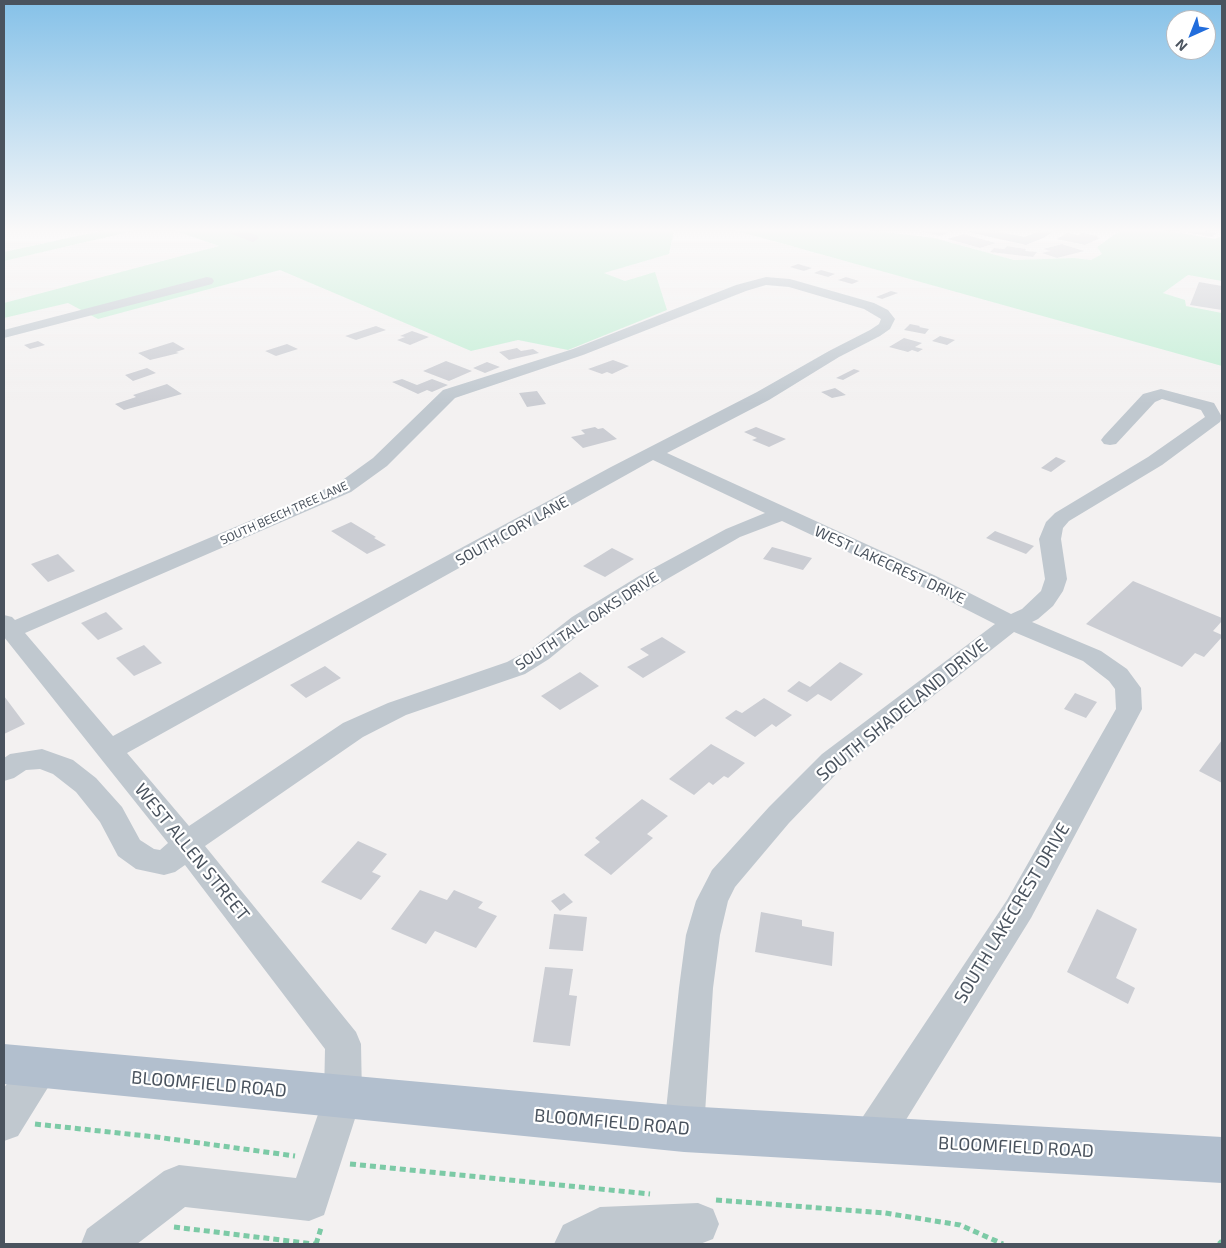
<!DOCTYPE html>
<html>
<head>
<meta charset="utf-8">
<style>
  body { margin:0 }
  #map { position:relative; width:1226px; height:1248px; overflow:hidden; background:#f3f1f1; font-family:"Exo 2",sans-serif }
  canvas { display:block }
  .frame { position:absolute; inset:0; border:5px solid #4a535e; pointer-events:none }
  .north { position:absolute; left:1166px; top:10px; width:50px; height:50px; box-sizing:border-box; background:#fff; border:1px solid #b7babf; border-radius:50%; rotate:224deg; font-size:14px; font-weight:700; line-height:20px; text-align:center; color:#4a535e }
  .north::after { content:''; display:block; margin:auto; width:18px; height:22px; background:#226ddc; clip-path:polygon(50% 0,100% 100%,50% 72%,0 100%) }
</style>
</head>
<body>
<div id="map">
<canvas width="1226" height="1248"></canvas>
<div class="frame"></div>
<div class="north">N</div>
</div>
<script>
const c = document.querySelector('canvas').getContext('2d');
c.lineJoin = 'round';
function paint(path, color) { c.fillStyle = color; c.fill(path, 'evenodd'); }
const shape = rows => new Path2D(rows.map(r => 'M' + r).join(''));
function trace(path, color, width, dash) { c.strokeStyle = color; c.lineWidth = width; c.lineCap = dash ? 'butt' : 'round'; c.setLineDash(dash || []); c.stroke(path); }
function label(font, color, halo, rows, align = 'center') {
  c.font = font + ' "Exo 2",sans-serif'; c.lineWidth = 4.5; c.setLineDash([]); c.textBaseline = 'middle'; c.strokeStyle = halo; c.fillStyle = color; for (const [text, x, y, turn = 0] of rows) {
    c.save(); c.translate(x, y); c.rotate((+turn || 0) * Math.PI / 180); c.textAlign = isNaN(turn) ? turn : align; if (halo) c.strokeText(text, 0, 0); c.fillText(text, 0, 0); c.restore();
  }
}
const green = shape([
  [105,230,137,230,4,261,4,252],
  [173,230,674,230,669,254,604,273,625,281,655,272,667,310,568,350,518,340,471,351,280,270,98,319,68,303,4,318,4,303,219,246],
  [734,230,868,230,934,238,1014,260,1074,258,1091,260,1102,254,1097,247,1121,230,1162,230,1215,239,1222,236,1222,281,1188,275,1163,293,1185,300,1186,306,1222,313,1222,366]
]);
const building = shape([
  [916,230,946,230,952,231,940,236],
  [1177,230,1207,230,1205,231,1216,233,1212,237],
  [1067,233,1078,235,1082,233,1098,236,1096,237,1100,238,1085,245,1057,239],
  [964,234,970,236,996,243,980,248,948,239],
  [1062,244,1084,251,1057,258,1042,253,1051,251,1043,249],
  [1007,246,1026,249,1025,251,1037,252,1033,257,990,252,994,248,1004,249],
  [798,264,812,268,804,271,790,267],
  [821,270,835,274,828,277,814,273],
  [846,277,859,281,852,284,838,280],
  [1199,282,1222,286,1222,310,1190,305],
  [891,291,898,293,882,299,876,297],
  [910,324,920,326,919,327,929,329,925,334,904,330],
  [376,326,386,330,356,340,345,336],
  [412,331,429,337,410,345,397,340,405,337,400,336],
  [940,336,955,340,947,345,932,341],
  [904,338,922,343,915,347,923,349,918,352,912,350,908,352,889,347],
  [38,341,45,345,30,349,24,345],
  [173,342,185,349,176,352,179,353,150,360,138,353],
  [287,344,298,349,276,356,265,351],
  [517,348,521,351,533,349,539,353,509,360,499,352],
  [613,360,629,366,612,374,607,372,602,374,588,369],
  [446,361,472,371,449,381,423,371],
  [487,362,500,367,485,373,473,368],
  [147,368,156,373,133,381,125,375],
  [854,369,860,371,843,380,836,378],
  [402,379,417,385,432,379,448,385,432,392,427,390,418,394,392,382],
  [167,384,182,394,124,410,115,404,136,397,133,395],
  [835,388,846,395,832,398,821,392],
  [537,391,546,404,527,407,519,393],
  [595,427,598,429,603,428,617,439,583,448,571,437,585,434,581,430],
  [756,427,786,439,769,447,752,440,757,438,744,432],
  [1056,457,1066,461,1051,472,1041,468],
  [351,522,376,537,374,538,386,545,367,554,331,531],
  [995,531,1034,546,1026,554,986,538],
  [772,547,812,558,803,570,763,559],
  [612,548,634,559,605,577,583,566],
  [58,554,75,571,48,582,31,564],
  [1133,581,1222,618,1222,621,1213,631,1222,635,1222,637,1204,657,1195,653,1182,667,1086,624],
  [106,612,123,629,98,640,81,623],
  [662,637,686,652,643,678,627,667,649,655,640,649],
  [144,645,162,663,134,676,116,658],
  [840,662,863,674,831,701,818,694,807,702,787,691,799,681,810,687],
  [325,666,341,678,306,698,290,685],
  [580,672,599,686,560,710,541,696],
  [1075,693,1097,702,1086,718,1064,709],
  [4,696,25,724,4,734],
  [764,698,792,715,776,727,772,724,755,737,725,718,736,710,742,713],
  [1222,740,1222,783,1199,771],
  [711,744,745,763,728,778,724,776,713,785,709,782,694,795,669,779],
  [642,799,668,816,647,834,653,838,611,875,584,855,600,842,595,838],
  [358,841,387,854,372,872,381,876,361,900,321,882],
  [420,890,447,900,454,890,483,902,478,908,497,916,476,948,435,931,426,944,391,929],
  [564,893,573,902,560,911,551,901],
  [1097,909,1137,929,1116,978,1135,988,1128,1004,1067,972],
  [761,912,802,920,802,926,834,932,832,966,755,952],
  [554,914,587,917,583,951,549,949],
  [545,967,573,969,569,995,577,996,570,1046,533,1042]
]);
const path = shape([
  [35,1124,156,1137,295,1156],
  [350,1164,650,1194],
  [716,1200,885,1213,960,1225,1003,1244],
  [174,1227,314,1244],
  [316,1244,322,1225],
  [1219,1244,1222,1241]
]);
const minor = shape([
  [224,230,240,230,257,235,259,238,253,242,226,232,224,230],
  [967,230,988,230,1025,237,1042,230,1056,230,1043,238,1026,245,973,233,967,230],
  [207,277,212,278,214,281,212,284,4,338,4,330,207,277],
  [766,277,790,279,874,303,888,310,895,319,890,329,880,336,839,357,769,400,667,453,936,576,1011,614,1022,609,1041,591,1045,579,1039,539,1046,522,1055,513,1148,457,1205,417,1201,410,1162,399,1155,402,1116,444,1110,445,1104,444,1101,440,1104,436,1143,394,1161,389,1214,403,1222,417,1220,422,1162,465,1069,521,1063,528,1061,539,1067,579,1063,591,1053,606,1038,619,1032,622,1101,651,1127,669,1141,688,1142,709,1031,918,886,1152,872,1158,858,1152,852,1138,858,1124,1007,900,1116,709,1115,689,1109,681,1083,661,1014,632,842,768,789,823,735,887,728,901,720,935,713,988,704,1129,698,1143,684,1149,670,1143,664,1129,679,988,686,935,696,901,712,870,769,807,822,754,995,624,920,586,782,521,740,537,655,586,588,627,549,659,525,674,406,715,363,737,205,846,356,1032,361,1044,362,1097,324,1215,309,1221,185,1207,137,1244,81,1244,87,1229,164,1171,179,1165,296,1178,324,1097,325,1049,185,865,175,872,164,875,136,869,118,856,100,822,76,792,53,774,40,769,26,770,14,778,4,781,4,758,10,754,42,749,73,760,96,778,122,807,140,840,154,849,160,850,168,843,4,637,4,615,12,617,15,620,337,484,373,458,443,390,573,349,736,285,766,277],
  [766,285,789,287,864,309,881,319,879,324,870,330,829,351,757,392,611,467,113,736,25,633,351,492,387,466,455,398,583,355,746,291,766,285],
  [653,460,765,513,726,529,639,576,572,617,531,649,507,662,388,703,343,723,189,826,127,753,653,460],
  [39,1050,52,1055,58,1068,52,1081,18,1136,4,1141,4,1088,26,1055,39,1050],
  [698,1203,713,1209,719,1224,713,1239,700,1244,554,1244,563,1225,600,1207,698,1203]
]);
const major = shape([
  [4,1044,684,1106,1222,1137,1222,1183,684,1152,4,1084,4,1044]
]);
const farStreetnames = [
  ["SOUTH BEECH TREE LANE",284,513,-24]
];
const streetNames = [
  ["SOUTH CORY LANE",512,531,-29],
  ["WEST LAKECREST DRIVE",890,565,25],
  ["SOUTH TALL OAKS DRIVE",587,621,-33]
];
const nearStreetnames = [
  ["SOUTH SHADELAND DRIVE",902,710,-39],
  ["WEST ALLEN STREET",192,852,51],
  ["SOUTH LAKECREST DRIVE",1012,913,-59],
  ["BLOOMFIELD ROAD",209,1084,5],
  ["BLOOMFIELD ROAD",612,1122,5],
  ["BLOOMFIELD ROAD",1016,1147,3]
];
paint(green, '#c2eed5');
paint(building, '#cbcdd3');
trace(path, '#7ccaa6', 5, [6, 4]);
paint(minor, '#c0c8cf');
paint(major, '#b2bfce');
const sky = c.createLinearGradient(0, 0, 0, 404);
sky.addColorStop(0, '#85c1e8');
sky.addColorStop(0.57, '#faf9f9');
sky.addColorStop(1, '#faf9f900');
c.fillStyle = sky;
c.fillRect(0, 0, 1226, 404);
label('12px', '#4a535e', '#fff', farStreetnames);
label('15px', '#4a535e', '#fff', streetNames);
label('18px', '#4a535e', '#fff', nearStreetnames);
</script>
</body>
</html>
